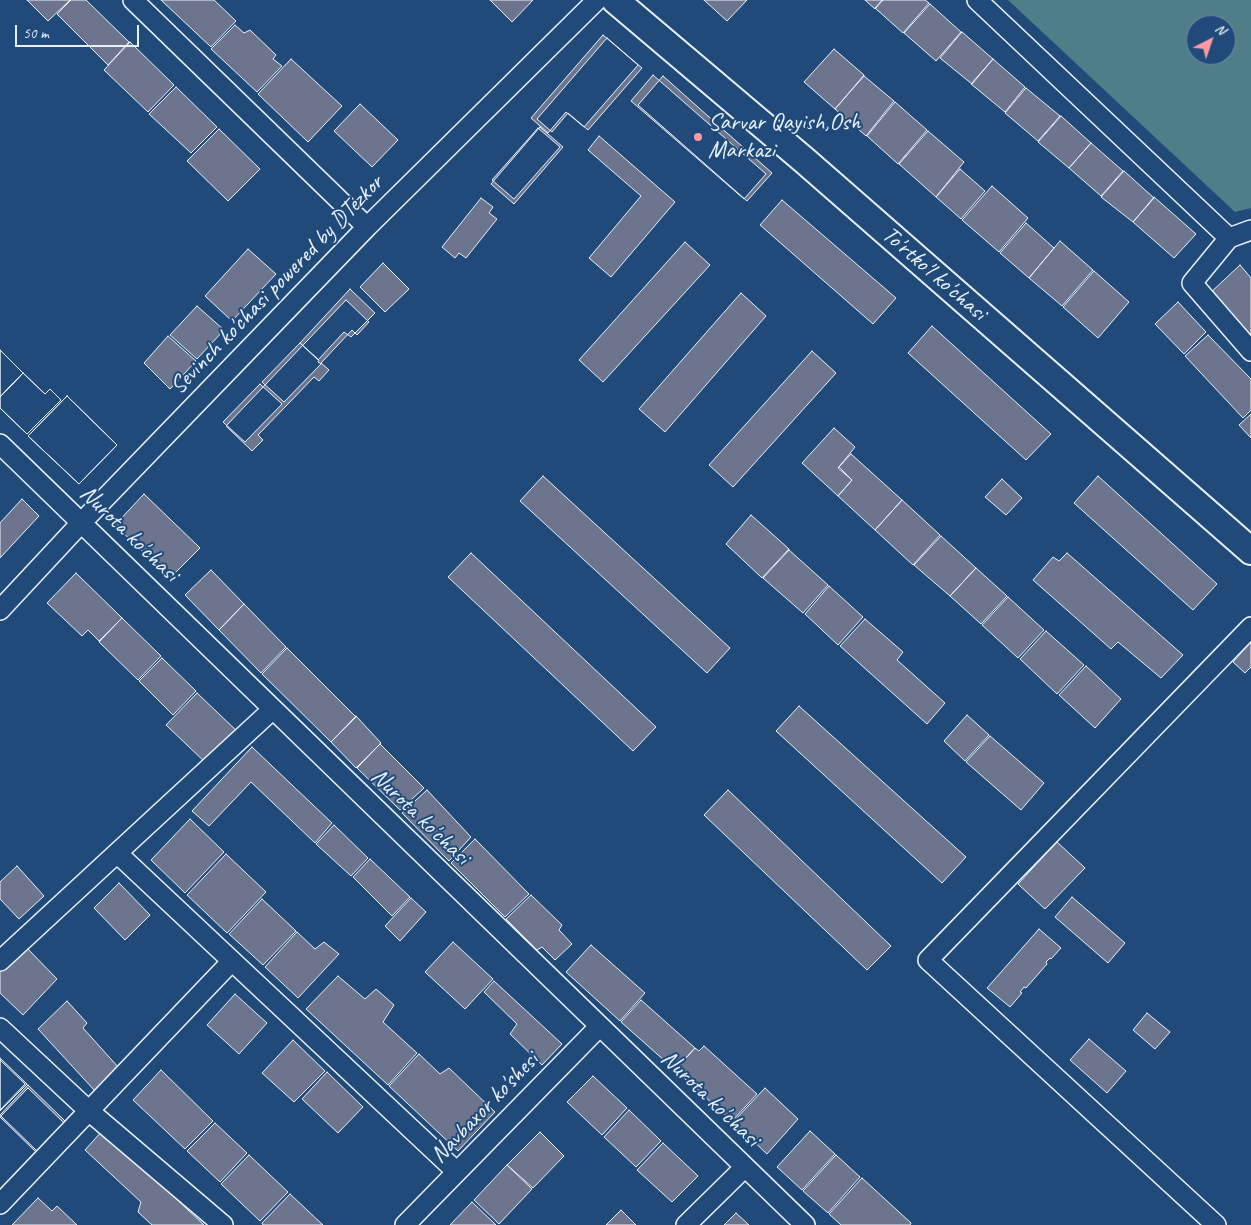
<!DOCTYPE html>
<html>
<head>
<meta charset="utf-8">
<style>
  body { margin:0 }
  #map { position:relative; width:1251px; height:1225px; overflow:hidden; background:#1f4a7a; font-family:Caveat,sans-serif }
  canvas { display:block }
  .north { position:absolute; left:1186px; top:15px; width:50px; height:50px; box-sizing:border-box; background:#1f4a7a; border:1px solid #6f8dac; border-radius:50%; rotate:41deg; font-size:14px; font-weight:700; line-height:20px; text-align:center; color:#e8f1f8 }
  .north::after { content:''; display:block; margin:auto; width:18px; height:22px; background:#ff9aa2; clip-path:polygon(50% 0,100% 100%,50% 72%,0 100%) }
  .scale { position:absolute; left:15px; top:25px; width:124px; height:22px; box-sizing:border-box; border:2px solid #e8f1f8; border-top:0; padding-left:6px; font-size:15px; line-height:18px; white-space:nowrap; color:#e8f1f8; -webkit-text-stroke:4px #1f4a7a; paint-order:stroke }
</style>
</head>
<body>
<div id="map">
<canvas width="1251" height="1225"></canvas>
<div class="north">N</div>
<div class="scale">50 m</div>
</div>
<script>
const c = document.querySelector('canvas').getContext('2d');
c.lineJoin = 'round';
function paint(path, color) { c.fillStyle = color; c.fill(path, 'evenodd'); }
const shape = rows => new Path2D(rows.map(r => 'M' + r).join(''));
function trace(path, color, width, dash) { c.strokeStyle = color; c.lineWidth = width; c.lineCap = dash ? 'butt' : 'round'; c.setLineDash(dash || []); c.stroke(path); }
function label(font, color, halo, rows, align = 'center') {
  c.font = font + ' Caveat,sans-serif'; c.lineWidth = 4; c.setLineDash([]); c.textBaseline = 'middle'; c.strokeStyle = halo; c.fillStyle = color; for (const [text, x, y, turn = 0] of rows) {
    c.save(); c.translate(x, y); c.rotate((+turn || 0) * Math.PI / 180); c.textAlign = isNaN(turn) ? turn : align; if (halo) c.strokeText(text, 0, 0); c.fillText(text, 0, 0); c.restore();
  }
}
const green = shape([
  [1008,0,1251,0,1251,208,1235,212],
  [1196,25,1226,25,1226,55,1196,55]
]);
const building = shape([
  [27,0,70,0,48,21,27,0],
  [71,0,86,0,129,42,108,65,57,14,71,0],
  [161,0,214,0,236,21,211,47,161,0],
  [490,0,533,0,512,22,490,0],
  [704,0,747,0,727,21,704,0],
  [865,0,883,0,875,9,865,0],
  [882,0,925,0,929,3,903,33,875,8,882,0],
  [930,4,961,32,936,61,904,33,930,4],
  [235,25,244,33,250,30,276,55,273,59,282,66,257,92,211,49,235,25],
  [962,32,993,59,972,84,940,58,962,32],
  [603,35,638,65,584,127,566,112,548,133,531,118,603,35],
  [607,38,642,68,588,130,568,113,552,132,537,119,607,38],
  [130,42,174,85,148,112,104,70,130,42],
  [834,49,864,75,835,109,804,82,834,49],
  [291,59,342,106,308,142,258,94,291,59],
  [993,59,1025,87,1005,112,971,84,993,59],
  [653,75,766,174,744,199,631,101,653,75],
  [663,76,772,173,747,201,638,105,663,76],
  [864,76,894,101,866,136,835,109,864,76],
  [176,87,217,127,191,153,149,114,176,87],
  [1026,88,1060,116,1038,141,1005,113,1026,88],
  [895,102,927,130,898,164,867,136,895,102],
  [360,104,398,140,372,167,334,131,360,104],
  [1061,116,1091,143,1069,168,1038,142,1061,116],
  [540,127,563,147,514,204,491,184,540,127],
  [538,128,560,147,514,199,492,180,538,128],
  [219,129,260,169,228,201,187,161,219,129],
  [928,131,964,162,936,197,899,164,928,131],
  [599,136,675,202,611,277,589,258,641,196,588,150,599,136],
  [1091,143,1123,171,1101,196,1069,168,1091,143],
  [960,169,985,191,961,219,936,197,960,169],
  [1124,171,1154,198,1133,222,1101,197,1124,171],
  [992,186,1028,218,999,252,962,220,992,186],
  [1154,197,1196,234,1174,258,1133,222,1154,197],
  [481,198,493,207,489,213,497,219,466,258,459,253,455,258,442,247,481,198],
  [782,200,896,298,873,324,760,225,782,200],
  [1026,223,1054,248,1029,278,1000,253,1026,223],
  [1060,241,1093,270,1062,306,1029,278,1060,241],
  [685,242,710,265,603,382,579,360,685,242],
  [248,249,276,274,232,321,205,296,248,249],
  [383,263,409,289,385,312,360,287,383,263],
  [1240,265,1251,278,1251,341,1208,295,1240,265],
  [1094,271,1129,302,1098,338,1063,307,1094,271],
  [350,289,375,313,351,337,344,332,318,360,300,343,350,289],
  [741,293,766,316,665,432,639,409,741,293],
  [346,300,369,322,357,335,352,330,321,363,329,370,319,381,314,377,258,435,263,440,252,451,226,426,346,300],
  [1178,302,1206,332,1184,354,1155,324,1178,302],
  [197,306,224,330,197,359,170,335,197,306],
  [932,326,1051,434,1026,460,908,353,932,326],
  [1208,335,1251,379,1251,410,1243,418,1185,356,1208,335],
  [168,336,196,361,170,389,144,363,168,336],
  [300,343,319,360,318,362,321,364,284,402,262,382,300,343],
  [0,350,23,373,0,397,0,350],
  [0,350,23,373,0,397,0,350],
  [812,351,836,373,733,487,709,465,812,351],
  [23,373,45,394,50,389,61,400,27,434,0,408,0,397,23,373],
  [23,373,45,394,50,389,61,400,27,434,0,408,0,397,23,373],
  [260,384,282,404,245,442,223,422,260,384],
  [67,396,117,445,79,484,28,436,67,396],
  [67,396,117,445,79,484,28,436,67,396],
  [1251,414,1251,438,1239,425,1251,414],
  [834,428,855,447,838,468,852,480,838,496,802,463,834,428],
  [851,454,902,500,875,530,838,496,852,480,839,467,851,454],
  [543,476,730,648,707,673,520,501,543,476],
  [1098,476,1217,584,1193,610,1074,503,1098,476],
  [1002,479,1022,498,1006,515,985,497,1002,479],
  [144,494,200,548,170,578,115,525,144,494],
  [22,499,39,516,0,558,0,523,22,499],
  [902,500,940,535,913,565,875,530,902,500],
  [751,515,789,549,762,578,726,544,751,515],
  [941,536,976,568,950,596,914,565,941,536],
  [789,550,828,585,803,613,763,578,789,550],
  [471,553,656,727,633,751,448,577,471,553],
  [1067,553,1183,655,1161,678,1118,642,1111,649,1033,580,1053,557,1059,561,1067,553],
  [976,568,1007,596,981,624,950,596,976,568],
  [211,570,244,604,219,630,185,595,211,570],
  [76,573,122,618,99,641,88,630,82,636,47,603,76,573],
  [829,586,863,617,838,645,805,614,829,586],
  [1008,597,1044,630,1018,658,982,625,1008,597],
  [244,604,286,647,261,673,219,630,244,604],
  [122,618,161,656,138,680,99,642,122,618],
  [865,619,903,652,897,660,945,703,927,724,840,646,865,619],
  [1046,631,1084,665,1057,694,1020,659,1046,631],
  [1251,642,1251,667,1245,673,1233,662,1251,642],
  [287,648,356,717,331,742,262,674,287,648],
  [162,658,196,691,173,715,139,681,162,658],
  [1086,666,1121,699,1095,728,1059,695,1086,666],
  [197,693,239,733,207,764,166,725,197,693],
  [799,706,966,857,942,883,776,731,799,706],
  [967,715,989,735,965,761,944,741,967,715],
  [356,716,381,743,356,768,331,742,356,716],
  [990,736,1044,783,1021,810,966,762,990,736],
  [380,744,424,788,400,810,357,768,380,744],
  [252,747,332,823,315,843,251,782,209,826,192,811,252,747],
  [427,790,471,837,449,861,402,813,427,790],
  [728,790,891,946,867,970,704,815,728,790],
  [190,819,224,852,185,893,151,860,190,819],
  [334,825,368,858,351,876,316,844,334,825],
  [475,839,529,894,505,917,451,863,475,839],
  [1057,842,1085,868,1045,909,1018,884,1057,842],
  [226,854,266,892,227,933,187,895,226,854],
  [370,859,410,897,392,916,353,877,370,859],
  [17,866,44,896,19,919,0,899,0,882,17,866],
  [119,883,150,915,125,940,94,908,119,883],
  [531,895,562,925,559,930,572,944,555,960,542,947,537,950,506,919,531,895],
  [1072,897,1125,943,1108,963,1055,917,1072,897],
  [411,898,426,912,400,941,385,926,411,898],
  [262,899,296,931,263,965,229,934,262,899],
  [1039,929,1061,948,1051,959,1050,958,1046,962,1047,964,1026,988,1024,987,1020,992,1022,993,1010,1007,987,988,1039,929],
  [297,932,315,949,324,942,339,954,298,998,265,967,297,932],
  [453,942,493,979,465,1009,425,972,453,942],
  [591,945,645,993,620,1021,566,972,591,945],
  [25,946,57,979,23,1015,0,993,0,972,25,946],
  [338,976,365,999,376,989,394,1005,383,1022,417,1053,388,1085,306,1009,338,976],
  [494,981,562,1044,542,1065,510,1034,517,1024,484,992,494,981],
  [235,994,267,1023,239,1054,207,1025,235,994],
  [641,1000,695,1048,675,1070,621,1022,641,1000],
  [67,1001,87,1023,83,1028,119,1068,95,1091,38,1029,67,1001],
  [1147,1013,1170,1032,1155,1049,1133,1030,1147,1013],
  [1089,1039,1126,1071,1107,1093,1070,1060,1089,1039],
  [293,1040,325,1071,294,1102,262,1073,293,1040],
  [704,1046,757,1094,732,1121,675,1070,695,1048,699,1051,704,1046],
  [419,1054,440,1074,449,1068,495,1112,458,1151,389,1086,419,1054],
  [0,1058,27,1084,0,1111,0,1058],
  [0,1060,25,1084,0,1110,0,1060],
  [161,1070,213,1121,185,1149,133,1100,161,1070],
  [327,1072,363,1107,338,1133,302,1099,327,1072],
  [593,1076,627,1108,602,1135,567,1102,593,1076],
  [28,1085,66,1122,37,1153,0,1117,0,1115,28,1085],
  [28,1088,64,1123,37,1151,1,1116,28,1088],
  [765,1088,798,1119,767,1154,733,1122,765,1088],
  [629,1110,661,1141,636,1167,604,1137,629,1110],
  [215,1123,247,1153,220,1182,187,1151,215,1123],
  [103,1130,204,1225,152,1225,138,1212,141,1202,85,1150,103,1130],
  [810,1131,835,1154,802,1190,777,1167,810,1131],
  [540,1132,564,1156,533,1188,507,1165,540,1132],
  [663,1143,698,1176,672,1202,637,1170,663,1143],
  [249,1155,288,1192,260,1221,221,1184,249,1155],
  [836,1155,860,1177,828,1213,803,1191,836,1155],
  [507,1165,532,1189,499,1224,474,1200,507,1165],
  [862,1178,911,1223,910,1225,841,1225,829,1214,862,1178],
  [290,1194,323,1225,263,1225,262,1223,290,1194],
  [38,1198,52,1211,57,1206,77,1225,12,1225,38,1198],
  [472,1202,496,1225,450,1225,472,1202],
  [621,1210,636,1225,606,1225,621,1210],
  [736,1213,749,1225,724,1225,736,1213]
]);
const street = shape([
  [133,0,367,227],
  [977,0,1229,238,1251,230],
  [1229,238,1192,283,1251,351],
  [0,444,805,1225],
  [0,610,81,523,367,227,597,0],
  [117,853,457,1172],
  [0,961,273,709],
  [0,1028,89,1111,223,1225],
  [0,1204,232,961],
  [405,1225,600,1026],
  [686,1225,745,1167],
  [1216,1225,928,960,1251,627]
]);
const secondary = shape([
  [615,0,804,160,1251,551]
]);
const markers = [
  [698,137,5,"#ff9aa2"]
];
const poiNames = [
  ["Sarvar Qayish,Osh",708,123],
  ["Markazi",708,151]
];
const streetNames = [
  ["To'rtko'l ko'chasi",934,274,41],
  ["Sevinch ko'chasi powered by DTezkor",277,285,-46],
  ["Nurota ko'chasi",129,534,44],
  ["Nurota ko'chasi",420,817,44],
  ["Nurota ko'chasi",710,1099,44],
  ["Navbaxor ko'shesi",485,1108,-46]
];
paint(green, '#4e7e88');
paint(building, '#6d758e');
trace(building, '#e8f1f8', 1);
trace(street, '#e8f1f8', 22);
trace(secondary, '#e8f1f8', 30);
trace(street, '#1f4a7a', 19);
trace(secondary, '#1f4a7a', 26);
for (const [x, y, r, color] of markers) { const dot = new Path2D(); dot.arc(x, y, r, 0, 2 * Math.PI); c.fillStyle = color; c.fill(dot); trace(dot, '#1f4a7a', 2); }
label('24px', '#e8f1f8', '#1f4a7a', poiNames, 'left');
label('24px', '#e8f1f8', '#1f4a7a', streetNames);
</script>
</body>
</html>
